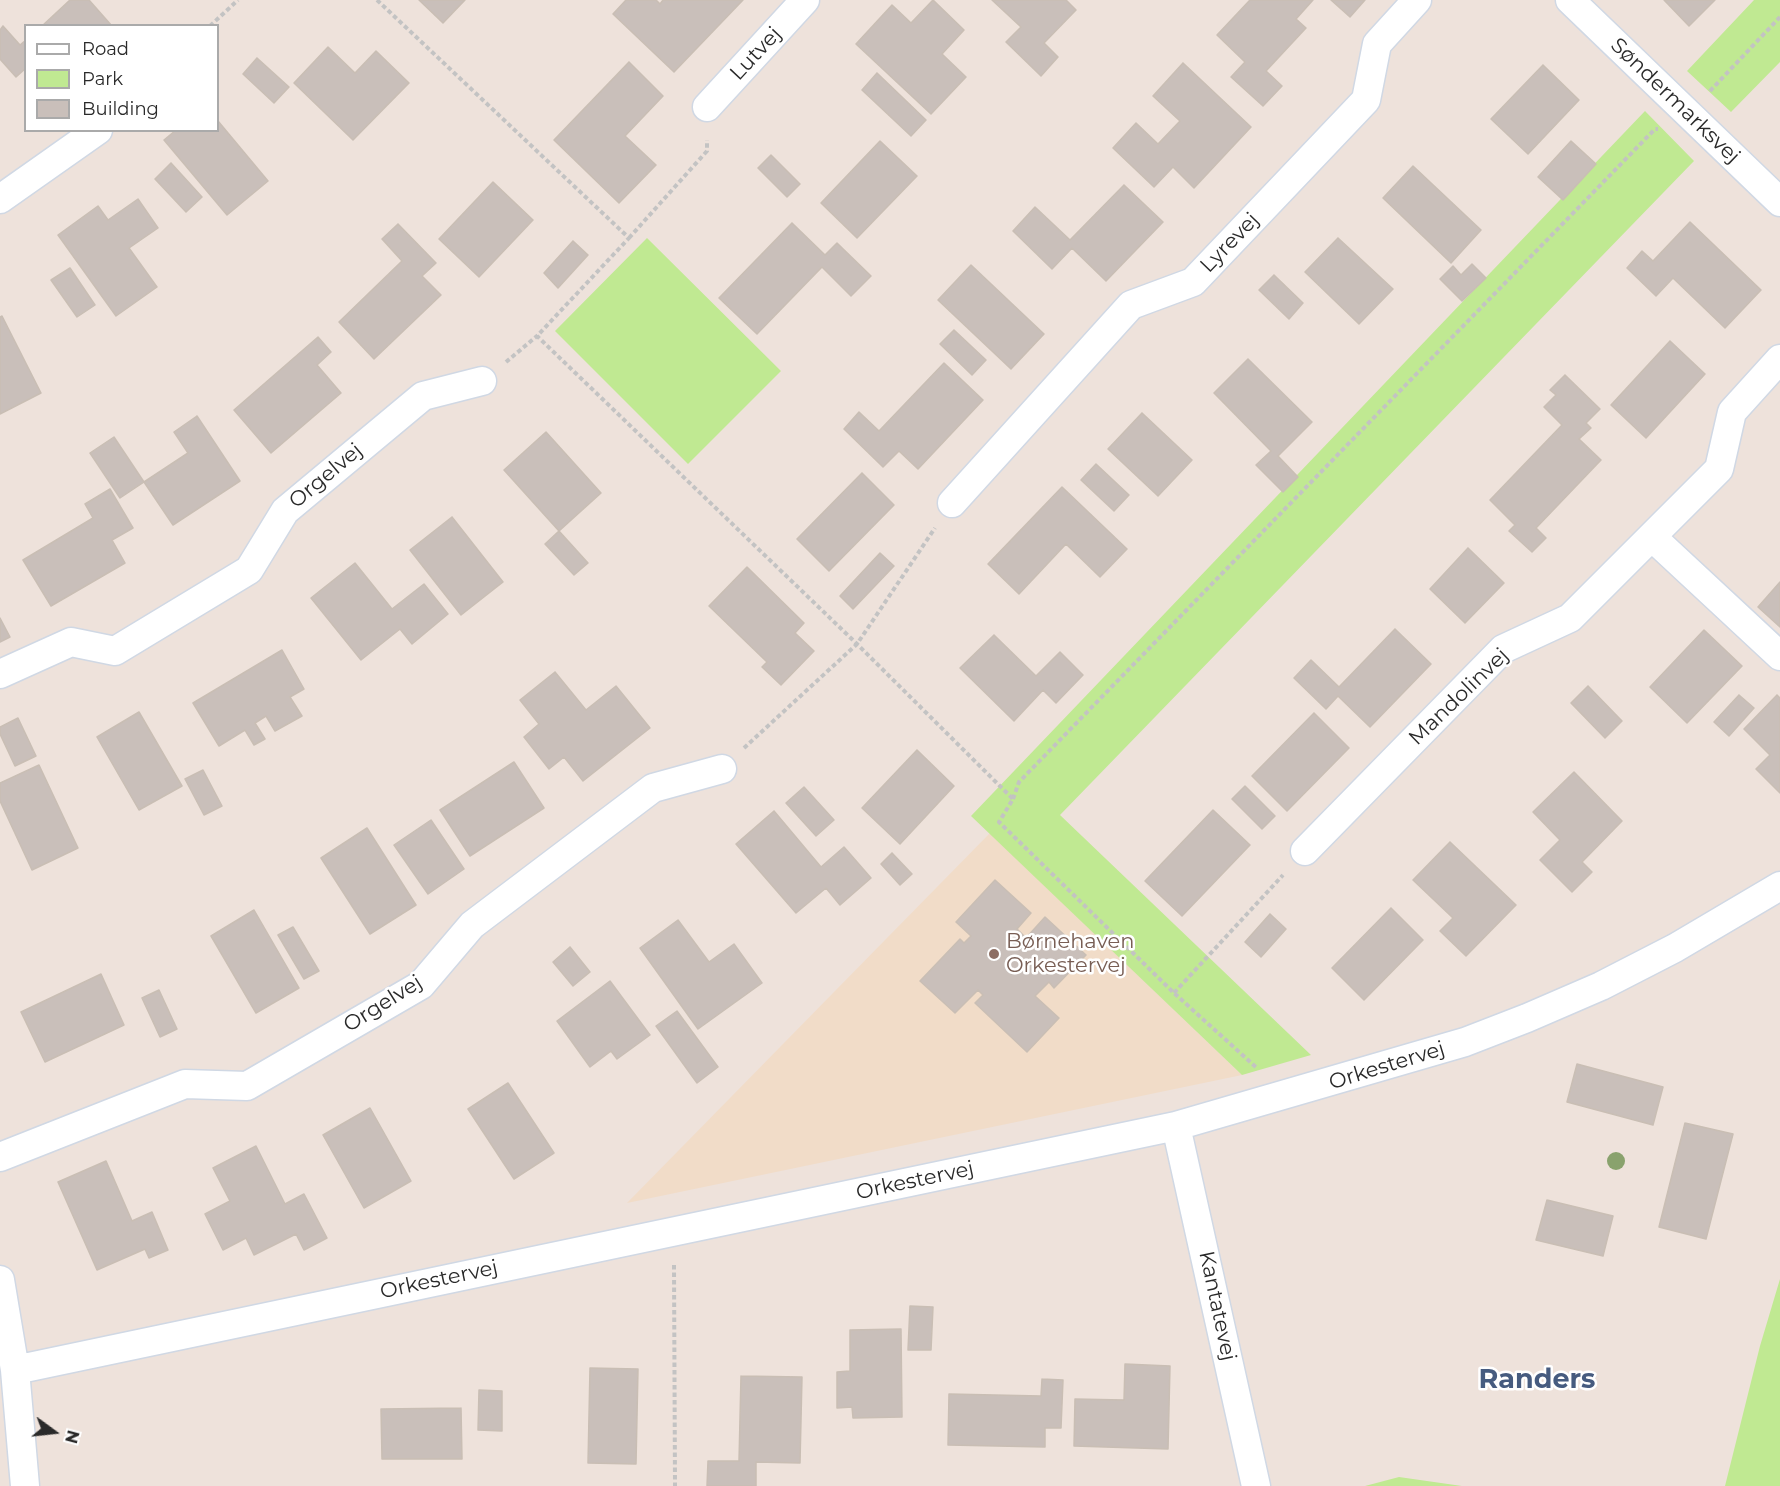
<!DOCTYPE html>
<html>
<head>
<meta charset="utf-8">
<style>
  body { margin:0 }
  #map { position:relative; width:1780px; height:1486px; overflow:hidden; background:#eee2db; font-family:Montserrat,sans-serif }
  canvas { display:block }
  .legend { position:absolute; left:24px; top:24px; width:195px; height:108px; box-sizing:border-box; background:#fff; border:2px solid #aaa; margin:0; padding:8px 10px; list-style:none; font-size:18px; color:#2a2a2a }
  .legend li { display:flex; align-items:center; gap:12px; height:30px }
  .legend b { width:30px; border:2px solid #aaa }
  .north { position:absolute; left:24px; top:1402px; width:60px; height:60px; -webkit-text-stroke:4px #fff; paint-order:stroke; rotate:105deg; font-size:16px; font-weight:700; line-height:24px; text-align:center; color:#2a2a2a }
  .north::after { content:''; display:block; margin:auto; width:21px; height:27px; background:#2a2a2a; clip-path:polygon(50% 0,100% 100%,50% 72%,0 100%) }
</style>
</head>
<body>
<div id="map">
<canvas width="1780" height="1486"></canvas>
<ul class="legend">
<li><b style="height:8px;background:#fff"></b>Road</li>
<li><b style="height:16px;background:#c0e992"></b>Park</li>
<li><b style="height:16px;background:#c9bfba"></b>Building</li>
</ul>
<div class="north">N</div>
</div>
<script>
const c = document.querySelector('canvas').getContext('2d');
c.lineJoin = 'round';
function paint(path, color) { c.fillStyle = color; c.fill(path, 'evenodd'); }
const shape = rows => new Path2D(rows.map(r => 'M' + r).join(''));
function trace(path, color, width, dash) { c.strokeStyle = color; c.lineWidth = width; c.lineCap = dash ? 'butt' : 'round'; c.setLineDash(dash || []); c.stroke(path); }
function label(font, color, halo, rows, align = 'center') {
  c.font = font + ' Montserrat,sans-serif'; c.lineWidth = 5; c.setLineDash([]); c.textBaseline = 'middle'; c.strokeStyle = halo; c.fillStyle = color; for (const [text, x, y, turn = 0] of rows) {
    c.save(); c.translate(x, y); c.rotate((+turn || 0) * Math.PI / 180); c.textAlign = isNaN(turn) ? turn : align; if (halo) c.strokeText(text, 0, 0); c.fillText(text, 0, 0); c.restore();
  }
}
const education = shape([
  [990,833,1242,1075,627,1203]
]);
const green = shape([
  [1754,0,1780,0,1780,62,1731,112,1687,71],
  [1645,111,1694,161,1060,815,1311,1055,1242,1075,971,816],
  [647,238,781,371,688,464,555,331],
  [1780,1279,1780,1486,1725,1486,1760,1346],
  [1399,1477,1462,1486,1365,1486]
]);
const building = shape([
  [70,0,89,0,112,26,42,26,70,0],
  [419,0,465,0,443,23,419,0],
  [626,0,656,0,660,4,663,0,743,0,674,72,613,14,626,0],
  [933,0,964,30,942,54,966,77,931,114,856,44,892,5,911,23,933,0],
  [992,0,1066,0,1076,10,1044,43,1058,57,1041,76,1006,42,1021,27,992,0],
  [1250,0,1313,0,1296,19,1306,28,1266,71,1282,86,1263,106,1231,77,1245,62,1217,35,1250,0],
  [1331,0,1365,0,1350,17,1331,0],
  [1664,0,1715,0,1689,26,1664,0],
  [3,26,20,45,26,40,26,68,16,77,0,59,0,30,3,26],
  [328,47,355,73,376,51,409,83,353,140,294,83,328,47],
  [257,58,289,87,274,103,243,74,257,58],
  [629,62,663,96,625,136,656,165,619,203,554,140,629,62],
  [1183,63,1251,127,1194,188,1173,167,1154,187,1113,148,1136,123,1158,144,1180,121,1153,96,1183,63],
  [1543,65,1579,100,1528,154,1491,119,1543,65],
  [877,73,926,120,911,136,862,90,877,73],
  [218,121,268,181,227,215,164,140,176,130,218,130,218,121],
  [880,141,917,176,857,238,821,203,880,141],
  [1571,141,1596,164,1563,200,1538,177,1571,141],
  [771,155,800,184,787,197,758,168,771,155],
  [171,163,202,197,186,212,155,179,171,163],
  [1413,166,1481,230,1451,263,1383,198,1413,166],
  [493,182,533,220,479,277,439,239,493,182],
  [1124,185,1163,222,1106,281,1072,248,1052,269,1013,231,1035,207,1070,240,1124,185],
  [138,199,158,228,129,248,157,287,116,316,58,235,98,206,108,220,138,199],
  [1690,222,1761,290,1725,328,1673,278,1656,296,1627,268,1642,251,1653,261,1690,222],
  [792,223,825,255,837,243,871,276,851,296,822,267,757,334,719,298,792,223],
  [398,224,436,263,422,276,441,295,374,359,339,322,402,261,382,239,398,224],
  [1338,238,1393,289,1359,324,1305,272,1338,238],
  [573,241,588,255,558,288,544,273,573,241],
  [1472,264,1486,278,1462,301,1440,279,1453,266,1461,275,1472,264],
  [971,265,1044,334,1011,369,938,300,971,265],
  [70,268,95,305,77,317,51,280,70,268],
  [1274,275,1303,303,1289,319,1259,290,1274,275],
  [2,316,41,393,0,414,0,317,2,316],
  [954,330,986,360,972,375,940,344,954,330],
  [318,337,331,352,317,365,341,393,271,453,234,410,318,337],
  [1670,341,1705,374,1646,438,1611,405,1670,341],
  [1248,359,1312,422,1278,456,1298,477,1283,492,1256,465,1271,451,1214,393,1248,359],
  [944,363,983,400,918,469,899,451,883,467,844,429,859,412,879,431,944,363],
  [1565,375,1600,409,1586,423,1591,428,1579,439,1601,460,1536,528,1546,538,1532,552,1509,531,1515,525,1490,500,1562,425,1544,407,1556,395,1550,390,1565,375],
  [1142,413,1192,460,1158,496,1108,449,1142,413],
  [197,416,240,481,173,525,144,482,188,453,174,432,197,416],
  [546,432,601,493,559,531,504,470,546,432],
  [114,437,144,482,120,498,90,453,114,437],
  [1096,464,1129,495,1114,511,1081,480,1096,464],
  [862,473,894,505,829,571,797,539,862,473],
  [1062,487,1127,549,1100,577,1066,544,1019,594,988,564,1062,487],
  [110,489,133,528,112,540,125,563,51,606,23,560,93,518,85,504,110,489],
  [452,517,503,582,461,615,410,550,452,517],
  [559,531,588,563,574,575,545,544,559,531],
  [1468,548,1504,583,1465,623,1430,589,1468,548],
  [880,553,894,566,853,609,840,596,880,553],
  [355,563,392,609,424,584,448,614,412,644,400,629,361,660,311,598,355,563],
  [747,567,804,623,795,633,814,651,781,685,762,667,767,662,709,606,747,567],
  [1780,582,1780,627,1758,607,1780,582],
  [0,618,10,637,0,642,0,618],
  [1395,629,1431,664,1370,727,1338,696,1326,709,1294,678,1311,660,1339,687,1395,629],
  [1704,630,1742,666,1687,723,1650,687,1704,630],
  [994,635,1036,676,1060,652,1083,675,1056,703,1043,690,1014,721,960,668,994,635],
  [282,650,304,689,290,697,302,716,275,731,266,716,255,723,265,739,254,745,245,730,219,746,193,703,282,650],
  [555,672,586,710,616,686,650,728,583,781,564,757,549,769,524,737,539,724,520,700,555,672],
  [1588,686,1622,721,1605,738,1571,703,1588,686],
  [1739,695,1754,708,1729,736,1714,722,1739,695],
  [1777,695,1780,698,1780,793,1756,769,1770,755,1744,729,1777,695],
  [139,712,182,786,139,810,97,737,139,712],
  [1314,713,1349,748,1287,811,1252,776,1314,713],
  [18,718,36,756,15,766,0,734,0,727,18,718],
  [917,750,954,786,900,844,862,808,917,750],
  [514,762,544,808,470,856,440,810,514,762],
  [39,765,78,848,32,870,0,801,0,783,39,765],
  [203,770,222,806,204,815,185,779,203,770],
  [1574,772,1622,821,1582,862,1592,872,1572,892,1540,860,1560,840,1533,812,1574,772],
  [1245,786,1275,816,1262,829,1232,799,1245,786],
  [804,787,834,820,816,836,786,803,804,787],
  [1213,810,1250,845,1182,916,1145,881,1213,810],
  [774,811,821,867,844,847,871,878,840,905,826,888,796,913,736,844,774,811],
  [431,820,464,869,428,894,394,845,431,820],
  [367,828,416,905,370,934,321,858,367,828],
  [1450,842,1516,905,1466,956,1440,931,1453,918,1413,880,1450,842],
  [892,853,912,874,900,885,881,864,892,853],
  [995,880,1031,913,1017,929,1026,938,1045,917,1086,955,1054,988,1049,982,1035,996,1059,1018,1027,1052,975,1003,983,995,978,990,955,1013,920,981,960,939,964,943,971,936,956,922,995,880],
  [1391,908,1423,940,1364,1000,1332,968,1391,908],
  [254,910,299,988,256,1013,211,936,254,910],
  [1270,914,1286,929,1261,957,1245,942,1270,914],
  [678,920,709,962,734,944,762,983,698,1029,640,948,678,920],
  [293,927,319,971,304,979,278,935,293,927],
  [570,947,590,972,573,986,553,962,570,947],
  [101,974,124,1025,45,1062,21,1012,101,974],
  [610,981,650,1035,617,1059,611,1051,590,1067,557,1021,610,981],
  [159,990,177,1029,160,1037,142,998,159,990],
  [677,1011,718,1067,697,1083,656,1026,677,1011],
  [1577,1064,1663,1087,1653,1125,1567,1102,1577,1064],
  [508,1083,554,1153,514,1179,468,1109,508,1083],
  [370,1108,411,1181,364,1208,323,1135,370,1108],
  [1685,1123,1733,1134,1706,1239,1659,1227,1685,1123],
  [256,1146,285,1204,304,1194,327,1238,304,1250,296,1234,254,1255,246,1238,223,1250,205,1214,230,1201,213,1168,256,1146],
  [106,1161,132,1221,152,1212,168,1250,149,1258,145,1249,97,1270,58,1182,106,1161],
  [1547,1200,1613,1216,1603,1256,1536,1240,1547,1200],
  [910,1306,933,1307,931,1350,908,1350,910,1306],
  [901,1329,902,1417,853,1418,852,1407,837,1408,837,1372,850,1371,850,1330,901,1329],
  [1125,1364,1170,1366,1168,1449,1074,1446,1075,1399,1124,1400,1125,1364],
  [590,1368,638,1369,636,1464,588,1463,590,1368],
  [741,1376,802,1377,800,1463,756,1462,756,1486,707,1486,708,1461,739,1461,741,1376],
  [1042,1379,1063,1380,1061,1428,1045,1428,1045,1447,948,1445,949,1394,1041,1396,1042,1379],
  [479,1390,502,1391,502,1431,478,1430,479,1390],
  [461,1408,462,1459,382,1459,381,1409,461,1408]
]);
const path = shape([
  [377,0,629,238,537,336,857,644,1013,799,999,822,1174,993,1258,1069],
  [210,26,238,0],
  [1710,91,1780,17],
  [629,238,707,151,707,140],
  [506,362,537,336],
  [744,748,857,644,935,528],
  [1013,799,1019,782,1655,129,1658,129],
  [1174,993,1283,875],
  [674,1265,675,1486]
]);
const minor = shape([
  [1570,0,1780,202],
  [707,107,805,0],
  [0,199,98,130],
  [952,503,1131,305,1193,282,1366,100,1377,44,1417,0],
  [1652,537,1780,656],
  [0,674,71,642,115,651,249,570,285,511,423,396,482,381],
  [1305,851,1503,649,1570,618,1719,469,1732,412,1780,359],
  [1176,1126,1256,1486],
  [0,1157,185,1084,247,1086,421,985,472,925,653,788,722,769],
  [0,1280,15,1370,25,1486],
  [15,1370,1176,1126,1465,1042,1527,1018,1601,986,1675,948,1780,886]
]);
const trees = [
  [1616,1161]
];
const markers = [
  [994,954,6,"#8d6e63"]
];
const streetNames = [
  ["Lutvej",756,54,-47],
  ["Søndermarksvej",1675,101,44],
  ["Lyrevej",1230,243,-46],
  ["Orgelvej",326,476,-40],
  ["Mandolinvej",1459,697,-44],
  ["Orgelvej",383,1004,-32],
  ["Orkestervej",1387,1066,-17],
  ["Orkestervej",915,1181,-12],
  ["Orkestervej",439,1280,-12],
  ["Kantatevej",1217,1306,78]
];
const educationNames = [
  ["Børnehaven",1006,942],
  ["Orkestervej",1006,966]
];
const districtNames = [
  ["Randers",1537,1380]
];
paint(education, '#f1dcc8');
paint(green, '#c0e992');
paint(building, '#c9bfba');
trace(building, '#c9beb4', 1.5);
trace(minor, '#d0d8e4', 31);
trace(path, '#c3c3c3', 4, [4.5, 3]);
trace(minor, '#fff', 28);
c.fillStyle = '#89a26d';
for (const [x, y] of trees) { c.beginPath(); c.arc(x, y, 9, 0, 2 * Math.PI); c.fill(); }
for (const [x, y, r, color] of markers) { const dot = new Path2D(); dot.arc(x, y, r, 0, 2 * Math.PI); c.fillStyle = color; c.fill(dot); trace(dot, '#fff', 2); }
label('21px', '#2a2a2a', '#fff', streetNames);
label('21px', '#785e54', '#fff', educationNames, 'left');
label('bold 27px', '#465b7f', '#fff', districtNames);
</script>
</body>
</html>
